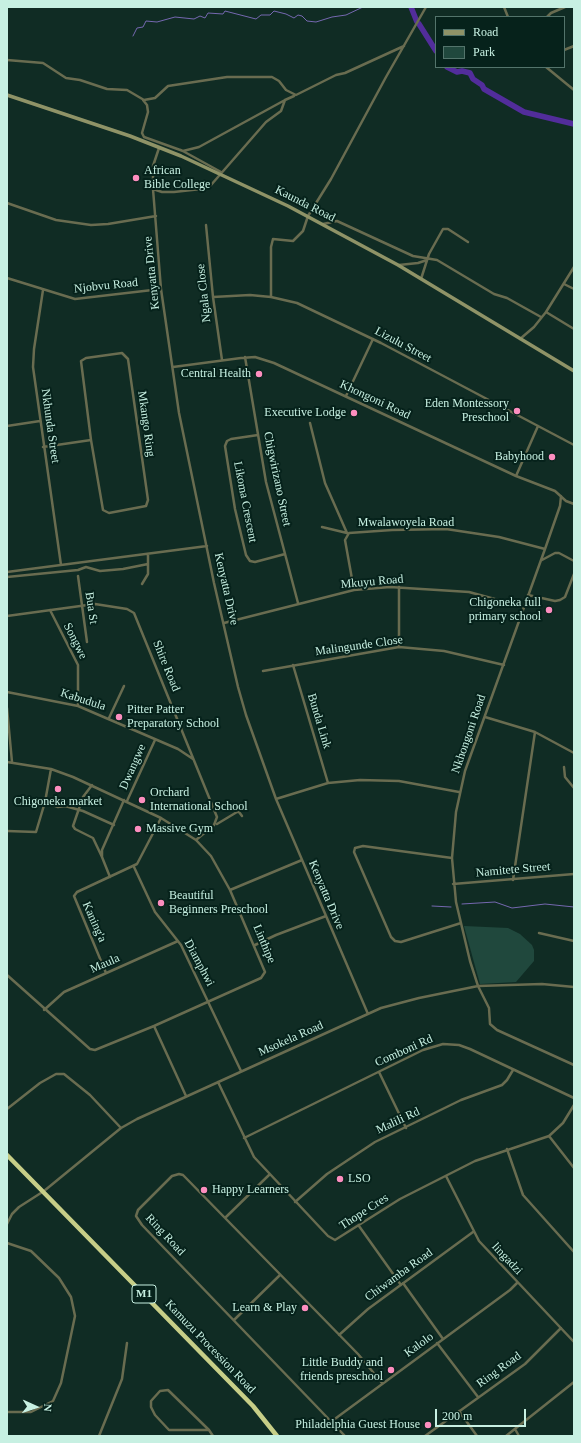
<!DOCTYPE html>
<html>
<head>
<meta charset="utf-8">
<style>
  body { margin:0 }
  #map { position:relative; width:581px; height:1443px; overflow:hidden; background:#102c24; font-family:Georgia,serif }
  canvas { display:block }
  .frame { position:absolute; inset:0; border:8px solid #c7f0e2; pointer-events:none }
  .legend { position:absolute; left:435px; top:16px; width:130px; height:52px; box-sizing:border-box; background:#06221b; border:1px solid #53746b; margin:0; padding:5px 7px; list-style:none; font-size:12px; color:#c7f0e2 }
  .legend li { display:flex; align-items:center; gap:8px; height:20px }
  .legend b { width:20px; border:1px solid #53746b }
  .north { position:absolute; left:16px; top:1387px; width:40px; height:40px; -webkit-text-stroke:3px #06221b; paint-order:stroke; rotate:93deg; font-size:11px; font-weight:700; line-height:16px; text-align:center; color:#c7f0e2 }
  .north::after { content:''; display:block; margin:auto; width:14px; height:18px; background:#c7f0e2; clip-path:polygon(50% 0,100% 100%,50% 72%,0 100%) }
  .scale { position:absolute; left:435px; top:1409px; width:91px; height:18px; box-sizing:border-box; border:2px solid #c7f0e2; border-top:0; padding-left:5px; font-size:12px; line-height:14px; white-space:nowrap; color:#c7f0e2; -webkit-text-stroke:3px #06221b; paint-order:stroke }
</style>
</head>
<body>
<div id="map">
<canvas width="581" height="1443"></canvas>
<div class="frame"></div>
<ul class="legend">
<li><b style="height:5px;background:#8f9367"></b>Road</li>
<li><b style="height:11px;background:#20483d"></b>Park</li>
</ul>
<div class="north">N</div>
<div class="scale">200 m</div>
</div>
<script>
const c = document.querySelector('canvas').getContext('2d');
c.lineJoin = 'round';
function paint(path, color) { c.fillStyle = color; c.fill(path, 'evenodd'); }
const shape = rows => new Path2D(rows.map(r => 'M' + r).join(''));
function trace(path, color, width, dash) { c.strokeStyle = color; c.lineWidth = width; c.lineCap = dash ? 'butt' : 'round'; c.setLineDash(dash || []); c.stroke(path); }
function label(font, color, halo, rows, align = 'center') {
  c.font = font + ' Georgia,serif'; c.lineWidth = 4; c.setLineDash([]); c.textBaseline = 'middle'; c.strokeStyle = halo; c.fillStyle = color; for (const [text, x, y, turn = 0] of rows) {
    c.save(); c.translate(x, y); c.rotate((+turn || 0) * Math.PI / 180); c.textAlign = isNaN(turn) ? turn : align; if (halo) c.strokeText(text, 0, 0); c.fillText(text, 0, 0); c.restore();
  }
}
const green = shape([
  [464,926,508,928,520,934,532,945,534,950,534,961,516,982,480,984]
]);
const stream = shape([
  [133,36,137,28,143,27,146,21,157,22,175,17,194,19,200,16,205,18,208,13,223,14,225,11,256,19,261,15,270,15,274,11,286,14,294,18,298,15,302,16,307,21,316,22,332,17,346,15,363,7],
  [462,904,495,902,512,908,545,904,574,907],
  [432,906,451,907]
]);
const river = shape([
  [411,7,417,22],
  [419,24,436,51],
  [447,67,457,72,462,71,470,73,473,79,482,85,484,89,524,112,574,124]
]);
const street = shape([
  [504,7,508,17],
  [547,17,551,13,565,7],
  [564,50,574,46],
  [7,60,43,63,66,78,80,80,107,89,127,90,144,100,155,98,168,86,227,77,272,77,279,81,286,90,296,95,336,75,345,73,404,46],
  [546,67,574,90],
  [143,100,147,105,148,112,142,133,144,137,183,151,199,147,285,100],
  [159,148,153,166,153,189,161,289,179,413,214,583,238,687,246,715,276,799,368,1014],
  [181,150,221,172],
  [153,189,162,192,174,192,201,189,211,185,266,122,281,111,285,100,294,96],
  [7,203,56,220,91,225,108,224,156,216],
  [323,224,337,221,413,256,437,260,494,294,507,298,541,317],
  [206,225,213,297,222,360],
  [399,265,418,263,427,260],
  [7,278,75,299,161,289],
  [421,279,429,254,443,229,448,229,468,242],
  [564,284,574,289],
  [43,290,34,349,33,367,61,565],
  [213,297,250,295,271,297,297,303,381,343,574,445],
  [271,297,271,247,273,239,293,241,303,231,308,216,331,179,386,77,426,7],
  [546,312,574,329],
  [520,339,534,327,546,312,574,267],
  [245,357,266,482,298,603],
  [173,367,241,358,255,357,274,363,516,476,555,491,566,501,574,504],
  [346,396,373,339],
  [310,423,325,483,347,533],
  [7,426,40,421],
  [258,435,231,439,227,441,225,446,235,509,246,555,250,561,255,562,285,554],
  [43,447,91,440,103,510,109,513,146,506,148,500,128,359,122,353,86,358,81,361,91,440],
  [516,476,538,426],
  [561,496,560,506,545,549,465,771,456,812,452,858,456,902,470,961,478,986,489,1008,490,1024,497,1030,574,1065],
  [322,527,347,533],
  [542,560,555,553,559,553,574,561],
  [7,572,207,546],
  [78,576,87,642],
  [7,577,78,570,86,567,100,571,123,569,148,564],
  [142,584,148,574,148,554],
  [354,590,345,540,349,533,392,530,446,529,499,537,545,549],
  [528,595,555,601,560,600,565,597,574,574],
  [50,610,78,665,78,706],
  [7,616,95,604,127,609,134,613,217,817,214,825,196,840],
  [224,623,354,590,390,587,469,592,524,607],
  [399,647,399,587],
  [293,665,328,783],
  [263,671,399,647,444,651,504,665],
  [7,692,78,706,178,749,193,759],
  [7,708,12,762],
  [485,717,535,732,574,753],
  [109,718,124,686],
  [7,762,51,769,73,777,161,818,196,840,211,856,230,890,265,972,261,978,154,1026,95,1050,90,1049,7,975],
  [564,767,565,777,574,788],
  [92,785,83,797,73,826,75,829,93,838,102,857],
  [276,799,328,783,360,780,399,781,459,792],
  [127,801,155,740],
  [45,802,58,807,65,806,83,811,114,825],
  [217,824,237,812,239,812,242,816],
  [7,831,36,832,45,802,51,769],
  [452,858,363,846,355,848,354,852,391,937,395,941,401,942,461,923],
  [134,867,155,912,181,945,241,1071],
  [110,877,102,857,102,850,124,800],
  [513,880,535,732],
  [453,884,574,874],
  [230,890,302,860],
  [539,933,574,941],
  [255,945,276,935,326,916],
  [106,973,74,896,77,892,137,864,161,818],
  [44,1010,64,992,178,941],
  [154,1026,186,1096],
  [379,1072,406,1128],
  [218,1082,254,1157,328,1236,335,1240,400,1199,475,1161,549,1136,563,1123,574,1105],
  [7,1109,40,1083,56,1074,64,1074,90,1095,121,1128],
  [549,1136,574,1168],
  [244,1138,423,1050,443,1044,459,1045,470,1049,574,1098],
  [507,1149,523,1195,574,1252],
  [446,1176,479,1241,574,1342],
  [295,1202,327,1174,375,1142,461,1100,502,1085,507,1080,513,1070],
  [225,1218,269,1175],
  [7,1224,12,1214,19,1207,44,1191,121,1128,137,1119,381,1008,419,998,478,986,542,984,574,987],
  [359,1226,401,1285],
  [7,1243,31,1251,59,1278,71,1297,75,1316,61,1383,53,1401,31,1412,7,1412],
  [403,1283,443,1339],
  [234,1320,280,1275],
  [339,1335,368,1309,473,1232],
  [437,1343,478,1397],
  [459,1411,477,1436],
  [332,1421,510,1290,517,1283],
  [515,1429,519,1436],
  [209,1430,169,1430,155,1415,151,1407,151,1401,160,1391,168,1390,209,1430,213,1436],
  [99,1436,122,1379,127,1343],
  [345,1436,142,1225,136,1216,138,1210,172,1176,179,1174,183,1175,358,1354,382,1383],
  [425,1436,525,1364,561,1328],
  [506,1436,574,1382]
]);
const secondary = shape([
  [7,95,130,136,181,156,288,206,398,265,574,371]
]);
const highway = shape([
  [7,1155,253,1406,277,1436]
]);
const markers = [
  [136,178,4,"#fd8ebf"],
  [259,374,4,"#fd8ebf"],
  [517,411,4,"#fd8ebf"],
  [354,413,4,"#fd8ebf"],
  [552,457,4,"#fd8ebf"],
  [549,610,4,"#fd8ebf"],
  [119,717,4,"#fd8ebf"],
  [58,789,4,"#fd8ebf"],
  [142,800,4,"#fd8ebf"],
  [138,829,4,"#fd8ebf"],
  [161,903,4,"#fd8ebf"],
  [340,1179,4,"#fd8ebf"],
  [204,1190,4,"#fd8ebf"],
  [305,1308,4,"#fd8ebf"],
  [391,1370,4,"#fd8ebf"],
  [428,1425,4,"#fd8ebf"]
];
const shields = [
  [144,1294,24]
];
const shieldNames = [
  ["M1",144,1294]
];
const poiNames = [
  ["African",144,171,"left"],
  ["Bible College",144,185,"left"],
  ["Central Health",251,374],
  ["Eden Montessory",509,404],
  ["Preschool",509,418],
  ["Executive Lodge",346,413],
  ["Babyhood",544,457],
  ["Chigoneka full",541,603],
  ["primary school",541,617],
  ["Pitter Patter",127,710,"left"],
  ["Preparatory School",127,724,"left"],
  ["Orchard",150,793,"left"],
  ["International School",150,807,"left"],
  ["Chigoneka market",58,802,"center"],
  ["Massive Gym",146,829,"left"],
  ["Beautiful",169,896,"left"],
  ["Beginners Preschool",169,910,"left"],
  ["LSO",348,1179,"left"],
  ["Happy Learners",212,1190,"left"],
  ["Learn & Play",297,1308],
  ["Little Buddy and",383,1363],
  ["friends preschool",383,1377],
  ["Philadelphia Guest House",420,1425]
];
const streetNames = [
  ["Kaunda Road",305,204,27],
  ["Kenyatta Drive",152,273,-96],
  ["Njobvu Road",106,286,-6],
  ["Ngala Close",204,293,-96],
  ["Lizulu Street",403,345,28],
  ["Khongoni Road",375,400,25],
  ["Mkango Ring",146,424,82],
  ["Nkhunda Street",50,426,82],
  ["Chigwirizano Street",277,479,78],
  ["Likoma Crescent",245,502,79],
  ["Mwalawoyela Road",406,523],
  ["Mkuyu Road",372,582,-5],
  ["Kenyatta Drive",226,589,77],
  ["Bua St",91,608,82],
  ["Songwe",75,641,63],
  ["Malingunde Close",359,646,-8],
  ["Shire Road",166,666,68],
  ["Kabudula",83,700,18],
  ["Bunda Link",319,721,73],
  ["Nkhongoni Road",469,734,-71],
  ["Dwangwe",133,767,-66],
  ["Namitete Street",513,870,-5],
  ["Kenyatta Drive",326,895,67],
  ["Kaning'a",94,922,66],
  ["Linthipe",264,944,67],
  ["Diamphwi",199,963,62],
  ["Maula",105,964,-24],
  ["Msokela Road",291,1039,-24],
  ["Comboni Rd",404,1051,-24],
  ["Malili Rd",398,1121,-25],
  ["Thope Cres",364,1212,-33],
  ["Ring Road",165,1235,47],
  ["lingadzi",507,1259,47],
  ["Chiwamba Road",399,1275,-36],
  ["Kalolo",419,1345,-36],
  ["Kamuzu Procession Road",210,1347,46],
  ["Ring Road",499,1370,-36]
];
paint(green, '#20483d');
trace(stream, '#7568b0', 1);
trace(river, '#522d9b', 5.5);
trace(street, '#696c50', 2.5);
trace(secondary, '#8f9367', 3.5);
trace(highway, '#c7ce87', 4.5);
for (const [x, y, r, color] of markers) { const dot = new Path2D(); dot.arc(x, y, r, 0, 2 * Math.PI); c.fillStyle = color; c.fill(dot); trace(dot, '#06221b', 1.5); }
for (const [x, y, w] of shields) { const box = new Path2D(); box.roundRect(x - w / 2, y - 9, w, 18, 3); c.fillStyle = '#06221b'; c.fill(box); trace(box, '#c7f0e2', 1); }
label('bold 11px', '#c7f0e2', null, shieldNames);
label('12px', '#c7f0e2', '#06221b', poiNames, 'right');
label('12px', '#c7f0e2', '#06221b', streetNames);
</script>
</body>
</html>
